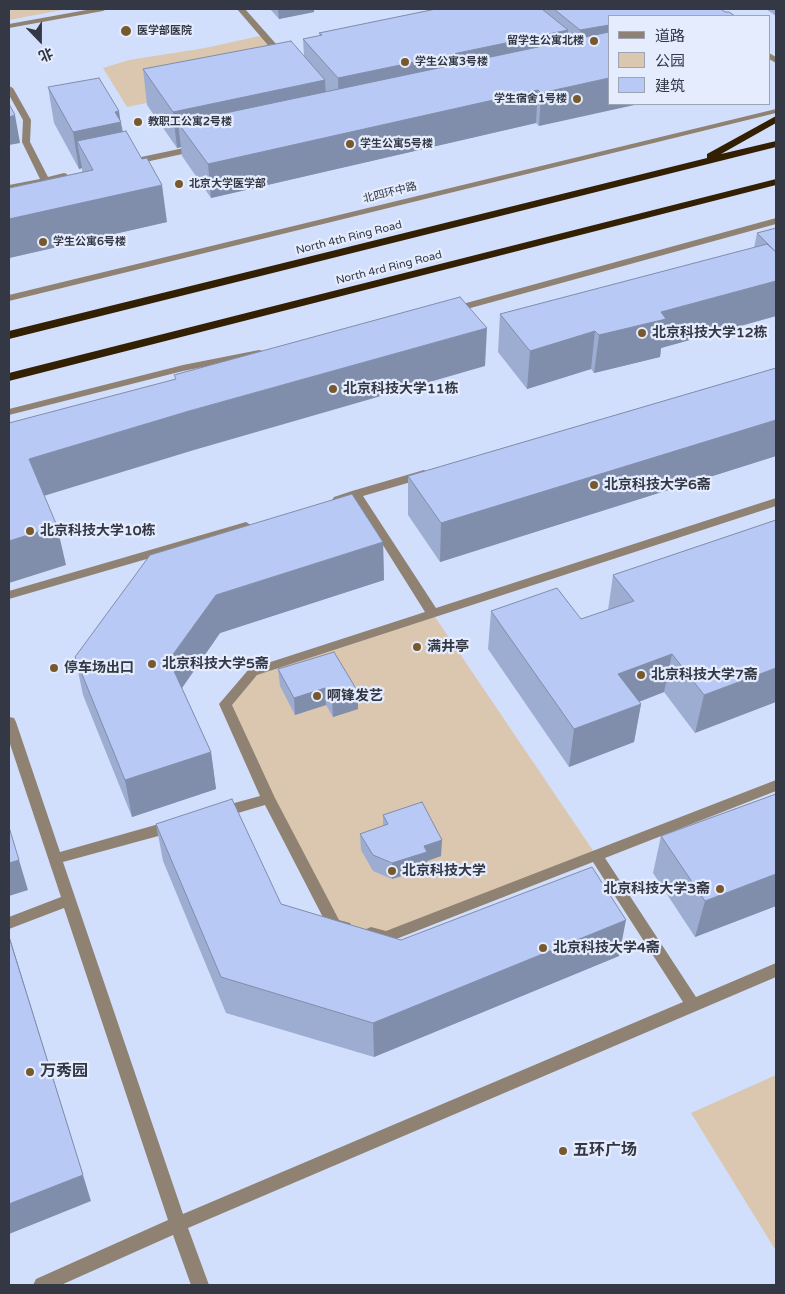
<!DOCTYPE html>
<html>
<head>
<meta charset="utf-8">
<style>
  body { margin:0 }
  #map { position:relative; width:785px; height:1294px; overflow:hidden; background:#d2dffc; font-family:"Varela Round","Noto Sans SC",sans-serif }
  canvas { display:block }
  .frame { position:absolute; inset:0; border:10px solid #333844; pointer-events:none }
  .legend { position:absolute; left:608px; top:15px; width:162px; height:90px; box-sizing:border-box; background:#e4ecfe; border:1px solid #9da4b4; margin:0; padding:6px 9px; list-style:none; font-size:15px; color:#333844 }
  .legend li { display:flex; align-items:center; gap:10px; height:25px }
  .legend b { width:25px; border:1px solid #9da4b4 }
  .north { position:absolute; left:15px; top:15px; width:50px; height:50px; -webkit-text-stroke:4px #e4ecfe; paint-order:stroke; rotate:158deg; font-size:14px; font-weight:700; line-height:20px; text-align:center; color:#333844 }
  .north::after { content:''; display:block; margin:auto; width:18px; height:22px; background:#333844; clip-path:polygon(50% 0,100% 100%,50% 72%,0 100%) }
</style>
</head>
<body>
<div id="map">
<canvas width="785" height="1294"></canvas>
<div class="frame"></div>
<ul class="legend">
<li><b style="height:6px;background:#8f8272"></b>道路</li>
<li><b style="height:14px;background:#dbc7af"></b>公园</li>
<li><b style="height:14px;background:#b7c9f4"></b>建筑</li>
</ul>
<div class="north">北</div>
</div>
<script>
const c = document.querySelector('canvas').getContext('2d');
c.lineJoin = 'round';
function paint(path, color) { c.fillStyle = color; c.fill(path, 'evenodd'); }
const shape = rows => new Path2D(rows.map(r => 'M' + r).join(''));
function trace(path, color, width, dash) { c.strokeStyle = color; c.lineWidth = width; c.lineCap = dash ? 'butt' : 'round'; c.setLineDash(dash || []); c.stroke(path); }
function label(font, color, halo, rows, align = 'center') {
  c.font = font + ' "Varela Round","Noto Sans SC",sans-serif'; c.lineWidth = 4.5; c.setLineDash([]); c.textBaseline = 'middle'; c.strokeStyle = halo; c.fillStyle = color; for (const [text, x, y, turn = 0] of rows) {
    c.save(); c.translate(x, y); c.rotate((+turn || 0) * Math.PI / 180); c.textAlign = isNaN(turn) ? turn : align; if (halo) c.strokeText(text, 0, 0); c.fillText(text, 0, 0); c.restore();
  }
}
const green = shape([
  [9,9,67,9,9,20],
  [264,35,296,72,127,107,103,68,129,60,205,48],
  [433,614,596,855,386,937,334,925,225,704,253,672],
  [776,1075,776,1251,691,1113]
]);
const minor = shape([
  [92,9,107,9,103,11,9,28,9,24,92,9],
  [237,9,245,9,285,54,285,58,279,58,237,9],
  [769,53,776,57,776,63,769,59,769,53],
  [9,86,13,88,31,120,30,142,48,177,64,173,67,174,67,178,9,191,9,185,40,179,22,142,23,120,9,95,9,86],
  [776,109,776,113,9,301,9,295,776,109],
  [198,145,202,148,201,150,127,166,123,163,127,160,198,145],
  [776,218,776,224,456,312,448,312,447,310,448,308,776,218],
  [259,350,263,351,264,353,263,355,183,371,9,415,9,409,183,365,259,350],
  [424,470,430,474,428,477,363,496,436,608,776,498,776,506,257,675,232,705,275,798,339,920,350,923,352,927,350,931,345,933,329,929,265,805,221,818,216,816,214,812,216,808,260,796,219,704,249,669,425,612,354,499,338,504,332,500,334,497,352,491,424,470],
  [246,522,252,526,250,529,9,599,9,591,246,522],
  [9,717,14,718,16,722,60,852,173,820,178,822,180,826,178,830,173,832,63,862,183,1214,683,1002,593,862,386,943,366,937,364,933,366,929,371,927,386,931,776,780,776,791,605,858,696,997,776,963,776,977,188,1228,209,1285,191,1285,173,1235,61,1285,33,1285,36,1279,168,1220,64,908,9,929,9,917,61,897,9,741,9,717]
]);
const highway = shape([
  [776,116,776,123,721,154,776,141,776,147,9,339,9,331,707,158,707,154,776,116],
  [776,179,776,185,9,381,9,373,776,179]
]);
const wall = shape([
  [270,9,314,9,314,12,279,19],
  [436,9,721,9,725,12,735,16,609,16,539,126,536,123,211,198,182,156,181,147,177,148,147,105,143,69,304,56,303,39,320,36,319,33],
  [766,9,776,9,776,16],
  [48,87,120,121,121,122,123,131,167,222,9,258,9,188,82,172,82,168,79,169,54,123],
  [776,228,776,316,661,348,660,357,594,373,591,369,527,389,498,352,500,314,754,248,757,233],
  [776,368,776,456,440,562,408,515,408,476],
  [776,520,695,733,664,692,639,702,641,704,634,742,569,767,488,649,491,611,581,619,608,610,613,575],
  [383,542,384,580,220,633,182,688,211,752,216,789,132,817,83,695,75,657],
  [278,669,358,692,358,709,333,717,326,705,295,715,280,686],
  [776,794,776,906,695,937,653,873,661,836],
  [383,815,441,856,427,861,427,868,392,879,373,871,361,850,360,834,383,826],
  [156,824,281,904,401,940,619,956,374,1057,226,1013,163,861]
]);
const shadedWall = shape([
  [278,9,314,9,314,12,279,19],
  [609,25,609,56,578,62,580,30],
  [568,30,565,65,339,113,338,78],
  [609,78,609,104,639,104,539,126,541,93],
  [325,80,327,116,178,123,181,147,177,148,173,112],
  [538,90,536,123,211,198,208,164],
  [119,111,126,158,77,141,82,168,79,169,73,132,115,112],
  [15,115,20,143,9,145,9,117],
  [162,185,167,222,9,258,9,219],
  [776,281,776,316,661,348,660,357,594,373,599,335,661,312],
  [487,328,485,366,194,450,37,498,29,459,189,411],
  [595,331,591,369,527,389,530,351],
  [776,420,776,456,440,562,441,523],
  [57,526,66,565,9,583,9,541],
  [383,542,384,580,220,633,175,698,169,660,216,595],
  [672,654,664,692,612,712,618,674],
  [776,668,776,702,695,733,704,695],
  [325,688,326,705,295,715,294,698],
  [358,692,358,709,333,717,332,700],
  [641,704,634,742,569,767,574,729],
  [211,752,216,789,132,817,125,780],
  [442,840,441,856,427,861,427,868,392,879,392,863,424,846],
  [19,860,28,890,9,896,9,863],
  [776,874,776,906,695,937,705,901],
  [626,920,619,956,374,1057,373,1023],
  [9,935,91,1201,9,1234]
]);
const building = shape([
  [436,9,542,9,568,30,338,78,303,39,322,35,319,33,436,9],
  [554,9,721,9,725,12,729,12,735,16,609,16,609,25,580,30,554,9],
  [609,32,609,78,541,93,538,90,208,164,178,123,609,32],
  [291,41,325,80,173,112,143,69,291,41],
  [99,78,119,111,115,112,121,122,73,132,48,87,99,78],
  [9,104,15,115,9,117,9,104],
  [126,131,142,159,147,158,162,185,9,219,9,188,93,170,77,141,126,131],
  [776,228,776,252,757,233,776,228],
  [767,244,776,252,776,281,661,312,666,319,599,335,595,331,530,351,500,314,767,244],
  [460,297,487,328,189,411,29,459,57,526,9,541,9,423,176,379,174,375,460,297],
  [776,368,776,420,441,523,408,476,776,368],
  [352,494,383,542,216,595,169,660,211,752,125,780,75,657,150,555,352,494],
  [776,520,776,668,704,695,672,654,618,674,641,704,574,729,491,611,557,588,581,619,634,601,613,575,776,520],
  [334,652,358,692,332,700,325,688,294,698,278,669,334,652],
  [776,794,776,874,705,901,661,836,776,794],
  [232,799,281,904,401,940,592,867,626,920,373,1023,221,977,156,824,232,799],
  [422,802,442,840,424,846,427,852,392,863,373,855,360,834,388,824,383,815,422,802],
  [9,827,19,860,9,863,9,827],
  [9,937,83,1175,9,1204,9,937]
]);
const markers = [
  [126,31,6,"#78592e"],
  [594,41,5,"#78592e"],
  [405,62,5,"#78592e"],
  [577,99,5,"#78592e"],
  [138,122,5,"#78592e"],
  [350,144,5,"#78592e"],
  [179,184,5,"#78592e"],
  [43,242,5,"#78592e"],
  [642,333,5,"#78592e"],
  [333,389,5,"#78592e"],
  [594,485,5,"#78592e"],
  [30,531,5,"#78592e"],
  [417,647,5,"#78592e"],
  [152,664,5,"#78592e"],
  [54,668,5,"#78592e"],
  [641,675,5,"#78592e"],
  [317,696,5,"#78592e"],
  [392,871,5,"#78592e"],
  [720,889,5,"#78592e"],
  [543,948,5,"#78592e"],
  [30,1072,5,"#78592e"],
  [563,1151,5,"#78592e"]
];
const farPoinames = [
  ["医学部医院",137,31],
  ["留学生公寓北楼",584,41,"right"],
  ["学生公寓3号楼",415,62],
  ["学生宿舍1号楼",567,99,"right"],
  ["教职工公寓2号楼",148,122],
  ["学生公寓5号楼",360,144],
  ["北京大学医学部",189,184],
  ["学生公寓6号楼",53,242]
];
const farStreetnames = [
  ["北四环中路",390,193,-14],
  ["North 4th Ring Road",349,238,-14],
  ["North 4rd Ring Road",389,268,-14]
];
const poiNames = [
  ["北京科技大学12栋",652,333],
  ["北京科技大学11栋",343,389],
  ["北京科技大学6斋",604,485],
  ["北京科技大学10栋",40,531],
  ["满井亭",427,647],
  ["北京科技大学5斋",162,664],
  ["停车场出口",64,668],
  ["北京科技大学7斋",651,675],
  ["啊锋发艺",327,696],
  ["北京科技大学",402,871],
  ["北京科技大学3斋",710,889,"right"],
  ["北京科技大学4斋",553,948]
];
const nearPoinames = [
  ["万秀园",40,1072],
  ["五环广场",573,1151]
];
paint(green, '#dbc7af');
paint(minor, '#8f8272');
paint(highway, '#332003');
paint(wall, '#9dadd2');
paint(shadedWall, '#808dab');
paint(building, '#b7c9f4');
trace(building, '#808dab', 1);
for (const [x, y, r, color] of markers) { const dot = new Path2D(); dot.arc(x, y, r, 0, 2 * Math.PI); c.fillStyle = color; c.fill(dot); trace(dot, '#e4ecfe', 2); }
label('bold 11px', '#333844', '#e4ecfe', farPoinames, 'left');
label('11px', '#333844', '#e4ecfe', farStreetnames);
label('bold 14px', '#333844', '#e4ecfe', poiNames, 'left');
label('bold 16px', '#333844', '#e4ecfe', nearPoinames, 'left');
</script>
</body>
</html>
